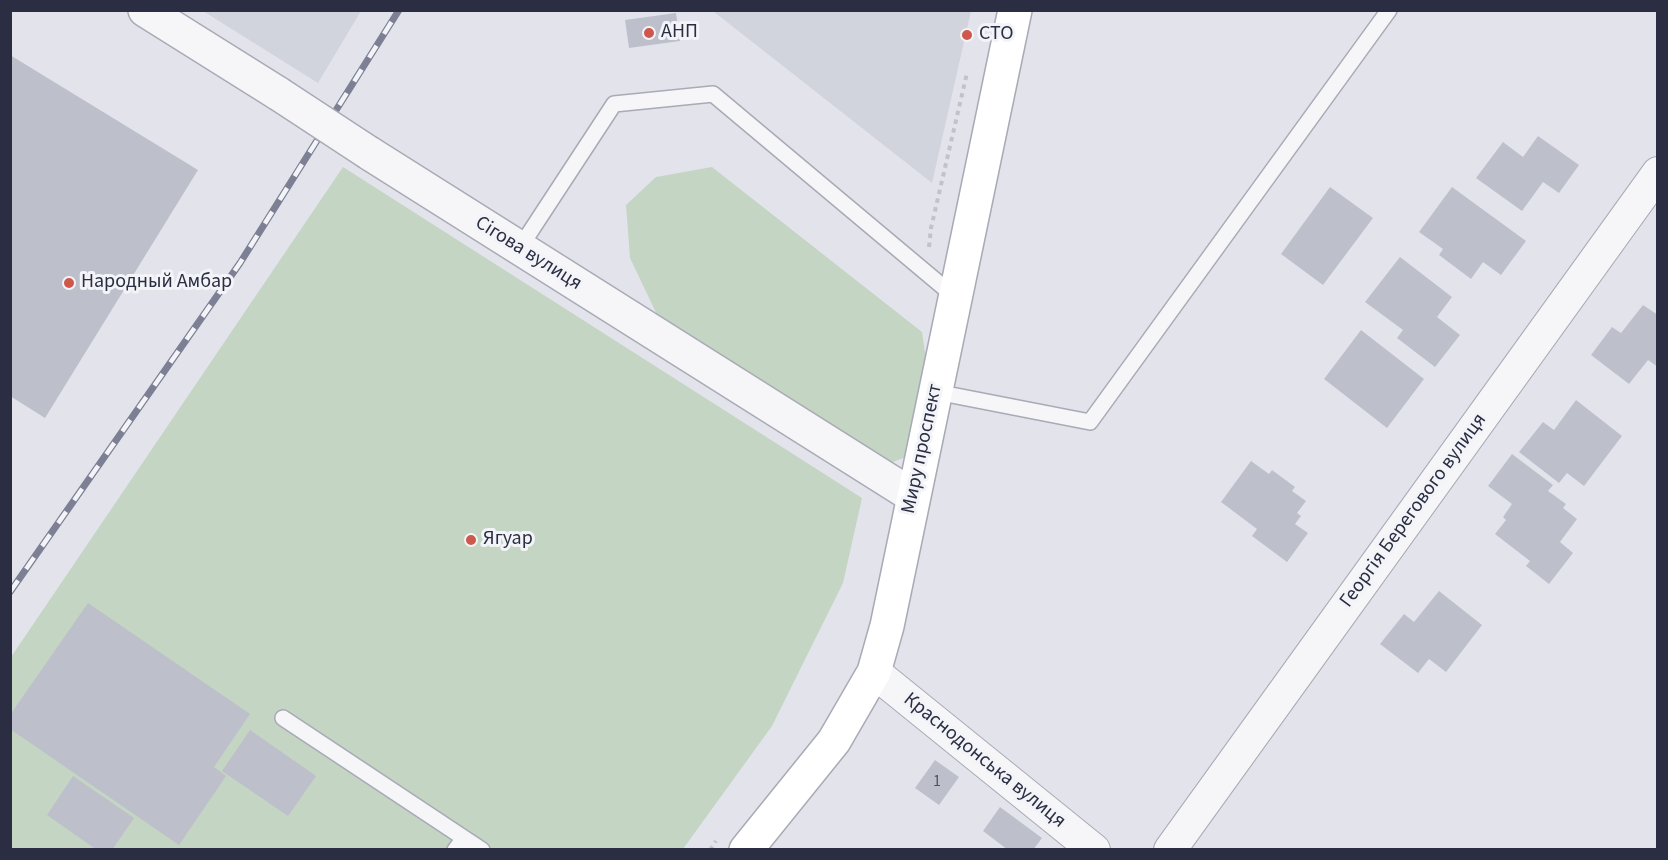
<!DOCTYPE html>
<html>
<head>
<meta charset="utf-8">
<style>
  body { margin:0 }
  #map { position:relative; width:1668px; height:860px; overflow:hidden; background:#e3e4eb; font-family:"Source Sans 3",sans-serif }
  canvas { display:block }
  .frame { position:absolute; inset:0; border:12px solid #2b2e43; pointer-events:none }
</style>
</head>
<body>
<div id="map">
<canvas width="1668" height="860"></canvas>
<div class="frame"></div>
</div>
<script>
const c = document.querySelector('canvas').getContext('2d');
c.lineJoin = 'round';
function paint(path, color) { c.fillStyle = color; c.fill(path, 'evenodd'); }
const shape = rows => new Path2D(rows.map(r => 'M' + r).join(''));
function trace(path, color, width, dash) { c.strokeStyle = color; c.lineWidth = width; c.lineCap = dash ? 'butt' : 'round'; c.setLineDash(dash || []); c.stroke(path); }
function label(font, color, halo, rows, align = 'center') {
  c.font = font + ' "Source Sans 3",sans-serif'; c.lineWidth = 6; c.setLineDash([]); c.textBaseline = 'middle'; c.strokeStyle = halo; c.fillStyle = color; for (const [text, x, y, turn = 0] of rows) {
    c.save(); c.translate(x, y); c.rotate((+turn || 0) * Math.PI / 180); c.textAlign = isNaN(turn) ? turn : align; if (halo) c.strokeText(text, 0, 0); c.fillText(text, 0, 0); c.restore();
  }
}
const built = shape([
  [203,11,361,11,318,83],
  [713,11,971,11,932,183]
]);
const green = shape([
  [343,167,862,498,843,583,772,726,683,849,11,850,11,657],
  [712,167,922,332,928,373,906,457,872,470,671,344,630,258,626,205,656,177]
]);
const building = shape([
  [676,13,680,41,629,48,625,20],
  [10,55,198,170,45,418,10,396],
  [1538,136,1579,165,1559,193,1543,182,1522,211,1476,178,1503,142,1523,157],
  [1330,187,1373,218,1323,285,1281,254],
  [1452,187,1526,241,1501,275,1483,262,1471,279,1439,255,1443,249,1419,232],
  [1400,257,1452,297,1437,317,1460,335,1435,367,1397,338,1403,330,1365,302],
  [1643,305,1658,315,1658,367,1648,360,1629,384,1591,355,1612,327,1621,333],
  [1361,330,1424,379,1387,428,1324,379],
  [1576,400,1622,436,1584,486,1567,473,1559,483,1519,452,1543,422,1554,430],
  [1512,454,1553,485,1548,491,1566,504,1563,508,1577,519,1560,542,1573,553,1549,584,1526,566,1530,561,1495,534,1506,520,1503,517,1512,504,1488,486],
  [1251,461,1269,474,1272,470,1295,487,1292,491,1306,501,1297,513,1301,516,1295,524,1308,533,1287,562,1252,536,1257,529,1221,502],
  [1439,591,1482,625,1446,672,1429,659,1418,673,1380,644,1404,614,1414,622],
  [88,603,250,714,214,767,226,776,179,845,10,729,10,715],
  [250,730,316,776,288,816,222,771],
  [935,760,959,777,939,805,915,788],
  [73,776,134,818,112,850,97,850,47,815],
  [1000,807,1042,838,1033,850,1008,850,983,831]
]);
const path = shape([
  [929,247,931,228,967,73],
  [710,850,716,841]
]);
const service = shape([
  [519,249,614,104,713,94,954,296],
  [936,392,1090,422,1389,10],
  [283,718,482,850],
  [455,850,464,838]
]);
const minor = shape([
  [874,672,1094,850],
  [1170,850,1658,173]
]);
const tertiary = shape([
  [145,10,279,94],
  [369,153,913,496]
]);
const secondary = shape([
  [746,850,834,741,874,672,887,626,1015,10]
]);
const rail = shape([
  [10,592,240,263,399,10]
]);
const tertiaryBridge = shape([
  [279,94,369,153]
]);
const markers = [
  [649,33,6,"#cd584b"],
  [967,35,6,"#cd584b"],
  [69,283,6,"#cd584b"],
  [471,540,6,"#cd584b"]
];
const numberNames = [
  ["1",937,782]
];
const poiNames = [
  ["АНП",661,33],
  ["СТО",979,35],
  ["Народный Амбар",81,283],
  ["Ягуар",483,540]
];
const streetNames = [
  ["Сігова вулиця",528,254,32],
  ["Миру проспект",923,449,-78],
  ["Георгія Берегового вулиця",1414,511,-54],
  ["Краснодонська вулиця",984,761,39]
];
paint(built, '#d1d3dd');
paint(green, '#c4d5c4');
paint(building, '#bdbfcb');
trace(service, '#a8aab5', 18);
trace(minor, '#a8aab5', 34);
trace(tertiary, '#a8aab5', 36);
trace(secondary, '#a8aab5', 36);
trace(path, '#c1c2ca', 4, [4.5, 4.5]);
trace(service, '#f6f6f9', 15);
trace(minor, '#f6f6f9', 32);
trace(tertiary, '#f6f6f9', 33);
trace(secondary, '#fff', 33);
trace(rail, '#7d8094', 7);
trace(rail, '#f3f4f8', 4.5, [14]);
trace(tertiaryBridge, '#a8aab5', 36, []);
trace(tertiaryBridge, '#f6f6f9', 33);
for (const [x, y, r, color] of markers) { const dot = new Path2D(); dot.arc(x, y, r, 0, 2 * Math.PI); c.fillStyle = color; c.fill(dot); trace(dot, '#f3f4f8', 2); }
label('16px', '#505265', null, numberNames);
label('20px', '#2b2e43', '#f3f4f8', poiNames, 'left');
label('20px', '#2b2e43', '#f3f4f8', streetNames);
</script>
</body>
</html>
